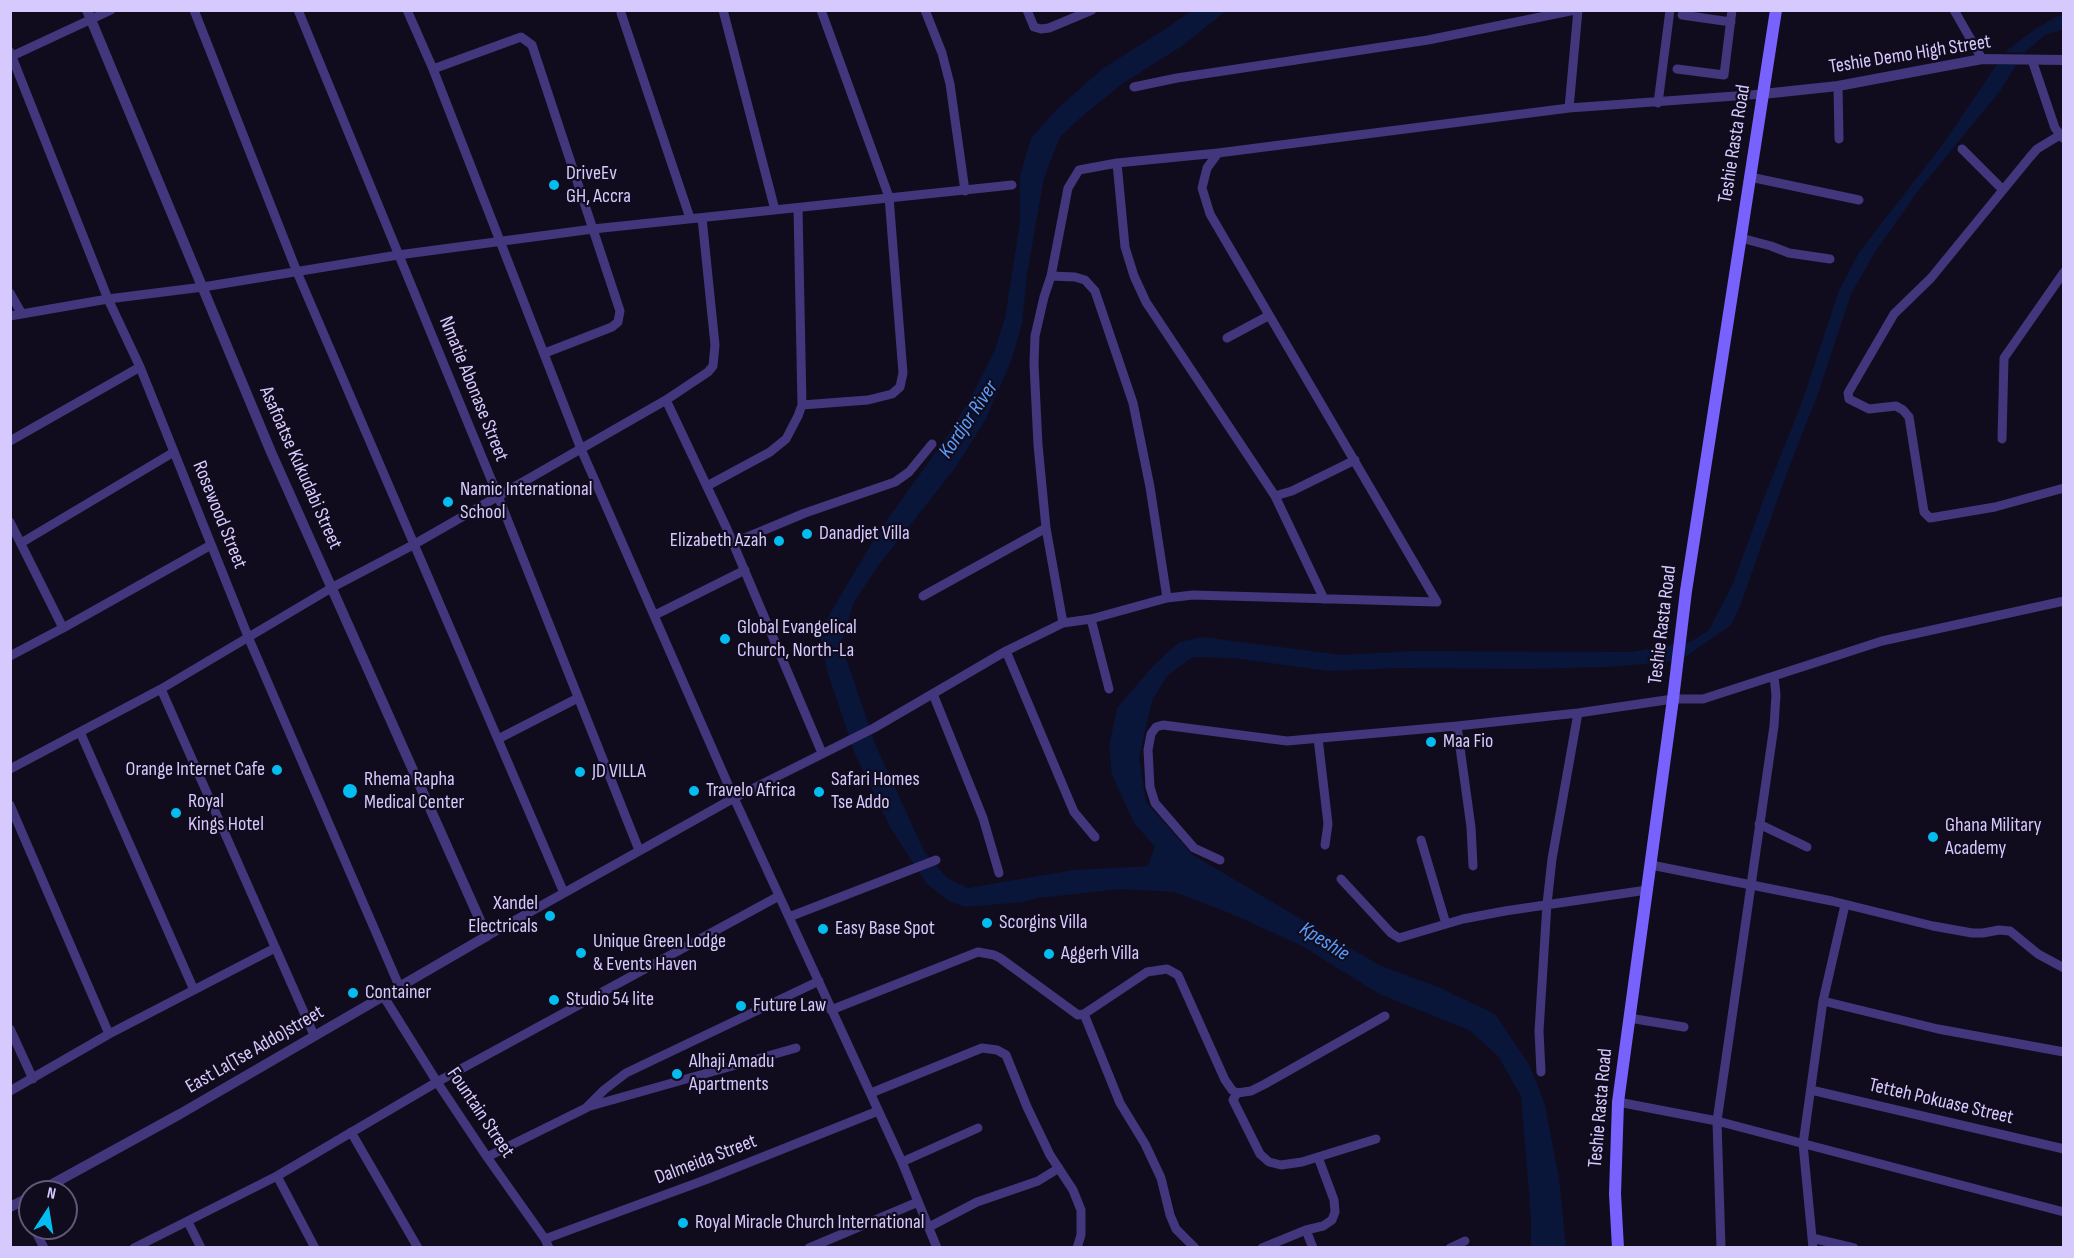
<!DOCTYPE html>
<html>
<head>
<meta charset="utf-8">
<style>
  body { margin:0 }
  #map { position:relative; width:2074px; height:1258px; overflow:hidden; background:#110c1d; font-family:"Sofia Sans Condensed",sans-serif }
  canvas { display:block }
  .frame { position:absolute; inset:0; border:12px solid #d6c9fe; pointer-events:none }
  .north { position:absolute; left:18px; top:1180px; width:60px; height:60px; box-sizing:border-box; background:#110c1d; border:2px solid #605877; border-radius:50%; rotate:12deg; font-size:16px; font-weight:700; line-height:24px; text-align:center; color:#d6c9fe }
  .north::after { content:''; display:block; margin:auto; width:21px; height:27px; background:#03bcf0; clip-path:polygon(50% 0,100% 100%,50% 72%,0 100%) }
</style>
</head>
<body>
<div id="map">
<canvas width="2074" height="1258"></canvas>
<div class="frame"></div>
<div class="north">N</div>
</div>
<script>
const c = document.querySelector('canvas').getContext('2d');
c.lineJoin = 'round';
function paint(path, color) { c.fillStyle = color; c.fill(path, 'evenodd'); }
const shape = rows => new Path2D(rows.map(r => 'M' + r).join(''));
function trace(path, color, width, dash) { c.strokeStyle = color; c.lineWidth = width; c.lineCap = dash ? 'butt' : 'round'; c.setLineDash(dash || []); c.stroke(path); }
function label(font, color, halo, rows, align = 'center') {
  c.font = font + ' "Sofia Sans Condensed",sans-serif'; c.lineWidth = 4.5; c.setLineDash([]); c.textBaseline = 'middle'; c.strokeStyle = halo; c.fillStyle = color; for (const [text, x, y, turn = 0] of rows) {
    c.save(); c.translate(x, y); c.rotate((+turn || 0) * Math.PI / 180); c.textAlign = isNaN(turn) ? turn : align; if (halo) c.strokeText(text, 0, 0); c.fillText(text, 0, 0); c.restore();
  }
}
const water = shape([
  [1191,11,1226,11,1182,46,1122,84,1079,119,1060,137,1044,178,1027,274,1022,324,1011,361,986,419,955,468,878,566,854,602,841,643,875,744,924,851,947,878,968,888,1073,870,1148,866,1155,847,1134,823,1112,775,1109,747,1117,708,1154,665,1179,642,1203,637,1341,655,1414,651,1631,652,1690,642,1709,630,1734,581,1765,495,1802,402,1839,290,1860,251,1943,144,2000,60,2017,64,2000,91,1918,191,1875,252,1851,294,1818,394,1788,470,1739,609,1731,625,1684,658,1668,662,1608,667,1526,669,1398,668,1329,671,1233,658,1193,657,1167,676,1152,701,1139,758,1146,802,1193,855,1379,965,1438,987,1495,1014,1530,1066,1545,1105,1559,1178,1566,1247,1531,1247,1531,1218,1521,1096,1498,1056,1469,1030,1379,994,1302,946,1232,914,1174,892,1121,889,1038,898,1023,902,965,907,949,901,927,884,890,827,855,754,828,674,821,639,822,627,879,531,951,431,976,388,994,352,1005,318,1020,222,1020,176,1031,138,1056,110,1102,69,1164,30],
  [2063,15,2063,29,2045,35,2024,53,2005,52,2035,29,2056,17]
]);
const minor = shape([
  [194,10,297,272,564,893],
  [298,10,498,496,639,850],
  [407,10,433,69,581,449,734,798,902,1162,937,1248],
  [723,10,775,210],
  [925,10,942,53,950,84,965,191],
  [1027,10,1034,27,1041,29,1049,28,1092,10],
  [1954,10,1982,59],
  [621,13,690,218],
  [1682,15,1731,22],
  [10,52,108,299,140,367,249,639,400,988],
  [10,57,111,10],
  [2032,60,2055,128,2063,138],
  [433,69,521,37,532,45,620,311,618,322,612,327,545,353],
  [1677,69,1724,75,1732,10],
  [1838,86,1839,139],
  [1134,87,1177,78,1428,40,1575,10],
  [1658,103,1670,10],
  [1569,108,1578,10],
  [2060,135,2037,149,2030,157,1931,278,1894,314,1848,393,1849,399,1869,409,1896,406,1903,410,1909,417,1924,512,1930,518,1995,507,2064,488],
  [1962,149,2003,190],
  [1218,153,1207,168,1202,188,1210,214,1437,602],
  [1117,163,1125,247,1134,276,1146,302,1275,496,1292,491,1355,460],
  [1750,177,1859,200],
  [1741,238,1771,246,1789,253,1830,259],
  [1051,276,1075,277,1085,280,1095,291,1133,403,1150,487,1167,598],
  [10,293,22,314],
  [10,316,108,299,203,287,398,255,593,229,1012,185],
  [1227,338,1268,316],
  [666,400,727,529,822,753],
  [802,405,868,400,892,394,900,387,903,373,889,197,821,10],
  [2002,439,2004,358,2064,272],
  [10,441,140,367],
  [707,486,770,452,786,439,798,416,802,405,798,208],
  [1275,496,1324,599],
  [10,522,63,628,10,656],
  [21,543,174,452],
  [733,543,805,513,895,482,909,472,932,444],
  [923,596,1046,528],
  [655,615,745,570],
  [1091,619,1109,689],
  [1063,623,1046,528,1038,445,1034,364,1035,336,1044,297,1051,276,1068,188,1079,170,1117,163,1218,153,1569,108,1763,94],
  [63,628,211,545],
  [1006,651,1074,812,1095,837],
  [161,689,314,1035],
  [933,694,983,818,999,873],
  [1457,726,1471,827,1473,866],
  [80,732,194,990],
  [1318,738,1328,824,1325,845],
  [498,739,578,698],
  [10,769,161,689,333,587,413,545,666,400,708,372,713,366,715,345,702,218],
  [10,805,109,1034],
  [1759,824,1807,847],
  [1421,840,1446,924],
  [1220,860,1194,848,1155,803,1150,787,1148,750,1151,734,1156,727,1163,725,1287,741,1457,726,1578,713,1673,699,1703,699,1882,641,2064,601],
  [1651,865,1832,901,1933,926,1972,933,1983,933,1999,930,2010,931,2038,954,2064,968],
  [1341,879,1391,933,1399,938,1463,919,1505,911,1647,890],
  [789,917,936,860],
  [487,936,734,798,874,728,1006,651,1063,623,1091,619,1167,598,1193,595,1437,602],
  [384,997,437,1082,487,1157,545,1239,549,1248],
  [1823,1001,1938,1029,2064,1052],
  [831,1010,978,952,994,955,1000,958,1078,1015,1084,1014,1147,972,1167,969,1178,975,1225,1080,1232,1090,1237,1093,1251,1091,1265,1084,1385,1016],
  [1084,1014,1120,1103,1145,1144,1161,1178,1170,1215,1176,1229,1195,1248],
  [1629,1018,1684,1027],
  [10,1029,33,1079],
  [1541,1072,1539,1031,1547,904,1552,859,1578,713],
  [1811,1090,2064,1149],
  [10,1091,109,1034,275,948],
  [871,1093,982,1048,997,1050,1006,1055,1027,1107,1050,1155,1073,1190,1081,1210,1081,1235,1077,1248],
  [1237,1093,1233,1100,1260,1154,1269,1162,1281,1165,1302,1162,1376,1139],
  [1618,1102,1717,1121,2064,1212],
  [587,1107,796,1048],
  [351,1132,418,1248],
  [487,1157,586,1108,604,1090,626,1073,819,981],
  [902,1162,978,1128],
  [277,1176,315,1248],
  [20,1202,30,1221],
  [188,1222,201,1248],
  [929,1227,977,1202,1038,1181,1059,1168],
  [34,1228,44,1248],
  [1306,1230,1313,1248],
  [1812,1238,1854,1248],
  [545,1239,705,1180,878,1111],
  [134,1248,277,1176,437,1082,779,896],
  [809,1248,918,1202],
  [1262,1248,1306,1230,1323,1226,1332,1220,1335,1212,1334,1200,1318,1157],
  [1450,1248,1465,1241],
  [1721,1248,1717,1121,1774,726,1776,695,1774,676],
  [1813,1248,1803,1144,1823,1001,1845,905]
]);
const tertiary = shape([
  [1763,94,1838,86,1982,59,2064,60],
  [38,1192,180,1114,487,936,271,452,87,10],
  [10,1207,30,1197]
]);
const secondary = shape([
  [1618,1248,1615,1194,1618,1102,1673,699,1686,591,1776,10]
]);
const markers = [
  [554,185,6,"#03bcf0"],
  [448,502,6,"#03bcf0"],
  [807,534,6,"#03bcf0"],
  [779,541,6,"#03bcf0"],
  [725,639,6,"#03bcf0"],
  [1431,742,6,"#03bcf0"],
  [277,770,6,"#03bcf0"],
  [580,772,6,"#03bcf0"],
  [350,791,8,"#03bcf0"],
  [694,791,6,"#03bcf0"],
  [819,792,6,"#03bcf0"],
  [176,813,6,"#03bcf0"],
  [1933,837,6,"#03bcf0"],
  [550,916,6,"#03bcf0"],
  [987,923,6,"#03bcf0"],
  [823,929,6,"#03bcf0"],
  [581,953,6,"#03bcf0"],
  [1049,954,6,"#03bcf0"],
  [353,993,6,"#03bcf0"],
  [554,1000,6,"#03bcf0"],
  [741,1006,6,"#03bcf0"],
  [677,1074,6,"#03bcf0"],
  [683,1223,6,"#03bcf0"]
];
const streetNames = [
  ["Teshie Demo High Street",1910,55,-9],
  ["Teshie Rasta Road",1735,144,-81],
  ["Nmatie Abonase Street",473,389,68],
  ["Asafoatse Kukudabi Street",300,468,66],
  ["Rosewood Street",219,515,68],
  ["Teshie Rasta Road",1663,625,-83],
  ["East La(Tse Addo)street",255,1050,-30],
  ["Tetteh Pokuase Street",1941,1102,13],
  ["Teshie Rasta Road",1601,1108,-85],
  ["Fountain Street",480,1113,56],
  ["Dalmeida Street",706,1160,-21]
];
const poiNames = [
  ["DriveEv",566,174],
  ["GH, Accra",566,197],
  ["Namic International",460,490],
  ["School",460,513],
  ["Danadjet Villa",819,534],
  ["Elizabeth Azah",767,541,"right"],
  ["Global Evangelical",737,628],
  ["Church, North-La",737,651],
  ["Maa Fio",1443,742],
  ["Orange Internet Cafe",265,770,"right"],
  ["JD VILLA",592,772],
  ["Rhema Rapha",364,780],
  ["Medical Center",364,803],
  ["Safari Homes",831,780],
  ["Tse Addo",831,803],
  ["Travelo Africa",706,791],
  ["Royal",188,802],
  ["Kings Hotel",188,825],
  ["Ghana Military",1945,826],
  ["Academy",1945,849],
  ["Xandel",538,904,"right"],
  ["Electricals",538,927,"right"],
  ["Scorgins Villa",999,923],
  ["Easy Base Spot",835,929],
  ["Unique Green Lodge",593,942],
  ["& Events Haven",593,965],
  ["Aggerh Villa",1061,954],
  ["Container",365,993],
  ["Studio 54 lite",566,1000],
  ["Future Law",753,1006],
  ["Alhaji Amadu",689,1062],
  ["Apartments",689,1085],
  ["Royal Miracle Church International",695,1223]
];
const waterNames = [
  ["Kordjor River",969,420,-56],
  ["Kpeshie",1324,942,32]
];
paint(water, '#091539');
trace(minor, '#42377c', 9);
trace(tertiary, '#42377c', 10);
trace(secondary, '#7862fd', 12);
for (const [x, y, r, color] of markers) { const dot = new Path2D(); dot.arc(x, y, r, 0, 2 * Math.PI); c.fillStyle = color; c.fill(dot); trace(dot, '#110c1d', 2); }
label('20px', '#d6c9fe', '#110c1d', streetNames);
label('20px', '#d6c9fe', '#110c1d', poiNames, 'left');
label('italic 21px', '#599dfd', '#110c1d', waterNames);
</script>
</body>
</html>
